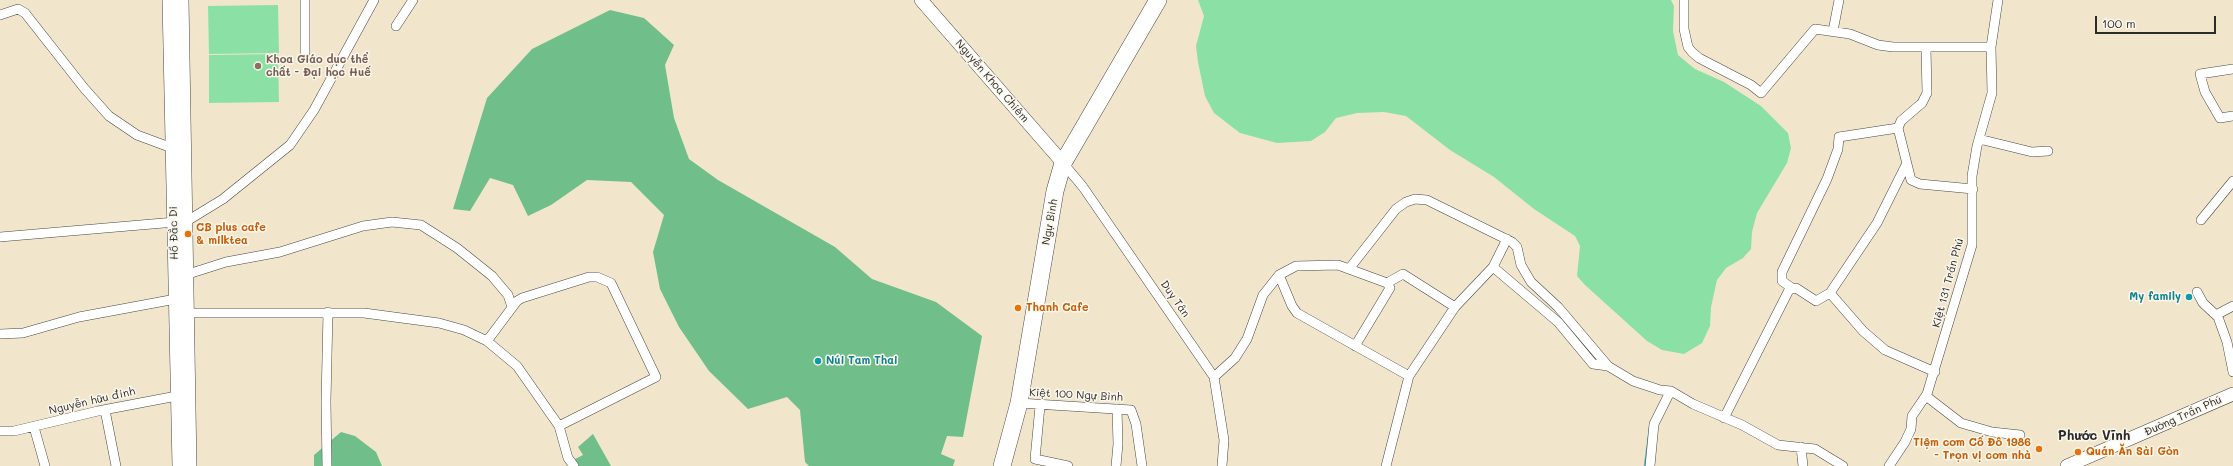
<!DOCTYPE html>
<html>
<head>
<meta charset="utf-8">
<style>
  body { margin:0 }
  #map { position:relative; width:2233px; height:466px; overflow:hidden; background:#f1e6cb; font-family:Mali,sans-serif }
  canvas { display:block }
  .scale { position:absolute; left:2095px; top:16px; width:121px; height:18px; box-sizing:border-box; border:2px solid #2b2b2b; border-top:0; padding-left:5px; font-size:12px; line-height:14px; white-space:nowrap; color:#2b2b2b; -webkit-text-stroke:3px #fbf7ec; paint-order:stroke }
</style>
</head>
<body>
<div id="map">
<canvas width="2233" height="466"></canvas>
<div class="scale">100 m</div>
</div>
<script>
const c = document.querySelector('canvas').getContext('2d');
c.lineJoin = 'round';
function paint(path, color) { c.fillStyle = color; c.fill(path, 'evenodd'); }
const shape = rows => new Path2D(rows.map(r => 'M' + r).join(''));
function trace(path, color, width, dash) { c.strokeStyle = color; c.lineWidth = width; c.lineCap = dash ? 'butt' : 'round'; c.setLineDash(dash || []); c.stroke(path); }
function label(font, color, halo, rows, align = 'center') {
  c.font = font + ' Mali,sans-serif'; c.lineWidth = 3; c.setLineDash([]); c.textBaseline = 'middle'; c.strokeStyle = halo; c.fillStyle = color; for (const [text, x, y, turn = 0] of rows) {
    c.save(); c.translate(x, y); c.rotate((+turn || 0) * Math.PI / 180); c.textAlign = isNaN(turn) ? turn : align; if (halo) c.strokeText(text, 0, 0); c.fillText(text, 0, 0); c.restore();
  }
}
const green = shape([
  [1198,0,1671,0,1674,6,1673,31,1678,55,1695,69,1724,82,1761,106,1788,133,1791,148,1787,163,1757,213,1752,232,1751,249,1743,258,1726,268,1717,280,1711,307,1710,326,1702,343,1684,354,1662,350,1647,341,1585,285,1577,276,1580,246,1575,236,1534,209,1494,177,1450,150,1406,116,1384,112,1357,113,1336,118,1325,132,1311,141,1277,143,1240,133,1214,113,1205,96,1198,62,1196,46,1204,16],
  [278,5,279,53,209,54,208,6],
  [278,54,279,102,209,103,209,55]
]);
const forest = shape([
  [610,10,644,18,674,45,665,65,674,118,689,159,718,180,835,247,872,279,936,302,982,336,963,437,947,436,941,454,955,460,953,466,809,466,805,462,800,410,787,397,748,409,709,371,679,327,660,289,653,252,664,215,631,182,587,180,551,205,528,216,513,185,490,178,470,211,453,209,487,98,532,49],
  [341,432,355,436,376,452,382,466,314,466,314,455],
  [593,434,611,466,577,466,575,459,583,455,578,447]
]);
const stream = shape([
  [1645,466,1650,428]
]);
const street = shape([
  [305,0,305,53],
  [1684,0,1684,29,1688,47,1692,52,1699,58,1751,85,1761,93,1815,29,1850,34,1878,45,1893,47,1991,47],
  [0,15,18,9,25,13,84,88,109,116,137,135,172,148],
  [396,26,413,0],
  [1833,31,1839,0],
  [1926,48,1927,93,1922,103,1901,121,1898,128,1911,180,1920,184,1973,189],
  [2233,69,2200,74,2205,92,2220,118,2233,116],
  [1979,139,2032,152,2048,151],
  [1063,163,1083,187,1214,377,1224,440,1222,466],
  [1906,165,1877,223,1830,293,1863,331,1885,350,1935,372],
  [2201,220,2233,181],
  [0,237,187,221,223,199,290,145,314,110,374,0],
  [1493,267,1558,322,1593,364,1608,366],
  [1349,269,1396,209,1406,202,1415,199,1427,200,1512,242,1517,247,1521,265,1531,282,1558,307,1608,366,1633,381,1660,390,1671,391,1693,404,1742,425,1778,445,1815,449,1843,466],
  [1279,275,1292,306,1297,313,1409,376],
  [182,276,226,262,280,252,363,226,392,222,421,225,457,248,492,276,508,295,512,307],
  [1387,283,1403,274,1455,307],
  [1792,288,1782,281,1782,272,1827,179,1838,149,1839,137,1898,128],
  [2197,292,2203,303,2218,317,2227,342,2233,372],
  [188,313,364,313,439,323,464,330,487,341,517,366,559,426,568,458,574,466],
  [2216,315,2233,306],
  [0,334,23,333,79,317,181,298],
  [487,341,517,301,522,298,589,277,597,277,611,283,656,377,559,426],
  [1214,377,1235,358,1247,339,1263,295,1279,275,1296,266,1338,265,1387,283,1390,288,1355,346],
  [1926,396,1961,423,1992,432,2020,435],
  [1019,403,1131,410,1136,424,1142,466],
  [1040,406,1035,459,1068,466],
  [105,410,116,466],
  [1724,418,1789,290,1796,288,1816,301,1830,293],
  [34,427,45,466],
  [0,431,14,431,98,411,182,395],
  [1801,447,1803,466],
  [327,466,326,402,328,312],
  [1116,466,1118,444,1117,409],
  [1386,466,1409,376,1455,307,1493,267,1507,239],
  [1650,466,1654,424,1669,394],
  [1889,466,1905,442,1911,429,1912,416,1927,394,1972,245,1972,176,1977,146,1992,93,1991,47,1998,0]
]);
const secondary = shape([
  [169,0,179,466],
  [182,0,190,466],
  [921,0,1063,163],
  [2067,466,2233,394]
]);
const highway = shape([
  [1002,466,1019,403,1055,191,1063,163,1158,0]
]);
const markers = [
  [258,66,4,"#8d6e63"],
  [188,234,4,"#e8710a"],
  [2189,297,4,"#0f9aa8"],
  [1018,308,4,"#e8710a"],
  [818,361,4,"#0f9aa8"],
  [2039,449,4,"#e8710a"],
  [2078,452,4,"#e8710a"]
];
const educationNames = [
  ["Khoa Giáo dục thể",266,60],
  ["chất - Đại học Huế",266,73]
];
const streetNames = [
  ["Nguyễn Khoa Chiêm",992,81,49],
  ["Ngự Bình",1050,222,-80],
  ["Hồ Đắc Di",174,233,-91],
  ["Kiệt 131 Trần Phú",1948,283,-75],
  ["Duy Tân",1175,299,55],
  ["Kiệt 100 Ngự Bình",1076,395,3],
  ["Nguyễn hữu đính",92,401,-13],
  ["Đường Trần Phú",2183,416,-24]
];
const foodNames = [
  ["CB plus cafe",196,228],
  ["& milktea",196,241],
  ["Thanh Cafe",1026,308],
  ["Tiệm cơm Cố Đô 1986",2031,443,"right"],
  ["- Trọn vị cơm nhà",2031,456,"right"],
  ["Quán Ăn Sài Gòn",2086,452]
];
const cultureNames = [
  ["My family",2181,297],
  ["Núi Tam Thai",826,361,"left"]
];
const quarterNames = [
  ["Phước Vĩnh",2094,436]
];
paint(green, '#8be1a5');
paint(forest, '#70bf8a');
trace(stream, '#4fbbca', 2.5);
trace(street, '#494743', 10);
trace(secondary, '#494743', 14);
trace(highway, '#494743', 18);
trace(street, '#fff', 9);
trace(secondary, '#fff', 13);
trace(highway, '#fff', 17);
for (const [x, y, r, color] of markers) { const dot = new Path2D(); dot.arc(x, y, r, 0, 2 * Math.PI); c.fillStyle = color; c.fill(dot); trace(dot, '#fbf7ec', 1.5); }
label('bold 11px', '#785e54', '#fbf7ec', educationNames, 'left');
label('11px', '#2b2b2b', '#fbf7ec', streetNames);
label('bold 11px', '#c56008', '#fbf7ec', foodNames, 'left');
label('bold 11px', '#0d838f', '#fbf7ec', cultureNames, 'right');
label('bold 13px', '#2b2b2b', '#fbf7ec', quarterNames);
</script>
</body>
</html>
